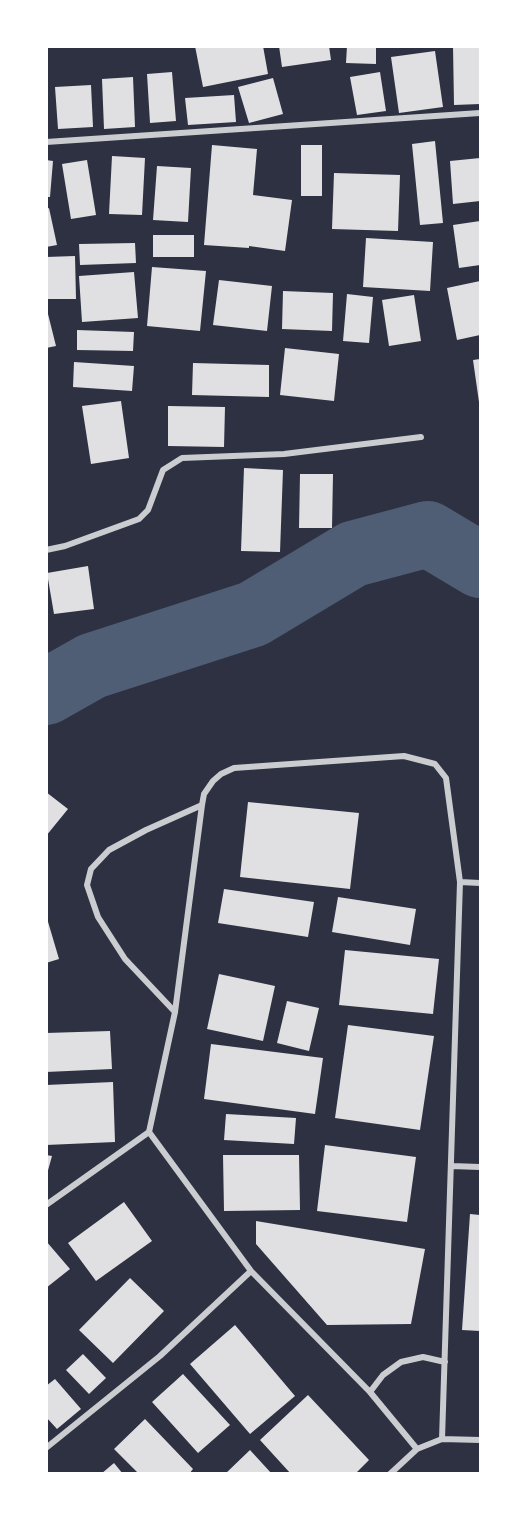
<!DOCTYPE html>
<html>
<head>
<meta charset="utf-8">
<style>
  body { margin:0 }
  #map { position:relative; width:527px; height:1520px; overflow:hidden; background:#2d3142; font-family:"Archivo Narrow",sans-serif }
  canvas { display:block }
  .frame { position:absolute; inset:0; border:48px solid #fff; pointer-events:none }
</style>
</head>
<body>
<div id="map">
<canvas width="527" height="1520"></canvas>
<div class="frame"></div>
</div>
<script>
const c = document.querySelector('canvas').getContext('2d');
c.lineJoin = 'round';
const shape = rows => new Path2D(rows.map(r => 'M' + r).join(''));
function trace(path, color, width, dash) { c.strokeStyle = color; c.lineWidth = width; c.lineCap = dash ? 'butt' : 'round'; c.setLineDash(dash || []); c.stroke(path); }
function paint(path, color) { c.fillStyle = color; c.fill(path, 'evenodd'); }
const river = shape([
  [46,692,92,666,253,614,353,554,428,534,480,565]
]);
const building = shape([
  [195,46,263,46,268,74,203,87],
  [279,46,329,46,331,60,282,67],
  [347,46,376,46,376,64,346,63],
  [453,46,480,46,480,104,454,105],
  [435,51,443,107,399,113,391,57],
  [172,72,176,121,150,123,147,74],
  [380,72,386,111,357,115,350,77],
  [133,77,135,127,104,129,102,79],
  [273,78,283,114,249,123,238,87],
  [91,85,93,127,58,129,55,87],
  [234,95,236,122,188,125,185,98],
  [435,141,443,223,420,225,412,144],
  [212,145,257,149,253,195,292,200,285,251,249,246,249,248,204,245],
  [301,145,322,145,322,196,301,196],
  [112,156,145,158,142,215,109,214],
  [480,158,480,201,453,204,450,161],
  [46,160,53,161,50,197,46,197],
  [87,160,96,215,71,219,62,164],
  [157,166,191,168,188,222,153,220],
  [334,173,400,175,398,231,332,229],
  [49,208,57,245,46,247,46,209],
  [480,221,480,265,459,268,453,225],
  [153,235,194,235,194,257,153,257],
  [366,238,433,242,430,291,363,287],
  [135,243,136,263,80,265,79,244],
  [75,256,76,299,46,299,46,257],
  [152,267,206,271,200,331,147,326],
  [134,272,138,318,82,322,79,276],
  [219,280,272,286,267,331,213,325],
  [480,281,480,335,457,340,447,288],
  [283,291,333,293,332,331,282,329],
  [347,294,373,297,369,343,343,341],
  [414,295,421,341,389,346,382,300],
  [46,314,48,314,56,346,46,348],
  [77,330,134,332,133,351,77,350],
  [285,348,339,354,334,401,280,395],
  [480,359,480,402,479,402,473,360],
  [74,362,134,366,132,391,73,387],
  [193,363,269,365,269,397,192,395],
  [121,401,129,458,91,464,82,406],
  [168,406,225,407,224,447,168,446],
  [244,468,283,470,280,552,241,551],
  [300,474,333,474,332,528,299,528],
  [88,566,94,609,54,614,47,573],
  [46,792,68,809,46,836],
  [248,802,359,813,350,889,240,877],
  [224,889,314,902,308,937,218,923],
  [338,897,416,909,410,945,332,932],
  [46,915,59,959,46,963],
  [345,950,439,959,433,1014,339,1005],
  [219,974,275,986,263,1041,207,1029],
  [287,1001,319,1008,309,1051,277,1043],
  [348,1025,434,1036,420,1130,335,1118],
  [110,1031,112,1069,46,1072,46,1033],
  [211,1044,323,1058,315,1114,204,1099],
  [113,1082,115,1142,46,1145,46,1085],
  [226,1114,296,1118,294,1144,224,1140],
  [325,1145,416,1157,407,1222,317,1211],
  [46,1155,52,1156,47,1174,46,1173],
  [223,1155,299,1155,300,1210,224,1211],
  [124,1202,152,1241,96,1281,68,1243],
  [470,1214,480,1215,480,1331,462,1330],
  [256,1221,425,1249,411,1324,327,1325,256,1244],
  [46,1241,70,1269,46,1288],
  [130,1278,164,1311,113,1363,79,1330],
  [235,1325,295,1396,250,1434,190,1364],
  [83,1354,106,1378,89,1394,66,1370],
  [183,1374,230,1425,198,1453,152,1402],
  [55,1379,81,1409,57,1429,46,1417,46,1386],
  [308,1395,369,1460,355,1474,291,1474,260,1440],
  [145,1419,193,1469,189,1474,139,1474,114,1449],
  [250,1450,272,1474,225,1474],
  [114,1463,123,1474,101,1474]
]);
const minor = shape([
  [46,142,480,113],
  [46,550,65,546,139,519,148,510,163,470,182,458,284,454,421,437],
  [460,882,480,883],
  [175,1012,125,959,98,917,87,885,91,869,109,850,146,830,202,805],
  [149,1132,251,1271,370,1392,417,1449],
  [451,1166,480,1167],
  [46,1205,149,1132,175,1012,202,805,204,794,213,781,221,774,234,768,404,756,435,764,446,778,460,882,442,1439],
  [370,1392,383,1375,401,1362,423,1357,445,1362],
  [46,1448,160,1356,251,1271],
  [390,1474,417,1449,442,1439,480,1440]
]);
trace(river, '#4f5d75', 66);
paint(building, '#e0e0e3');
trace(minor, '#caccd0', 6);
</script>
</body>
</html>
